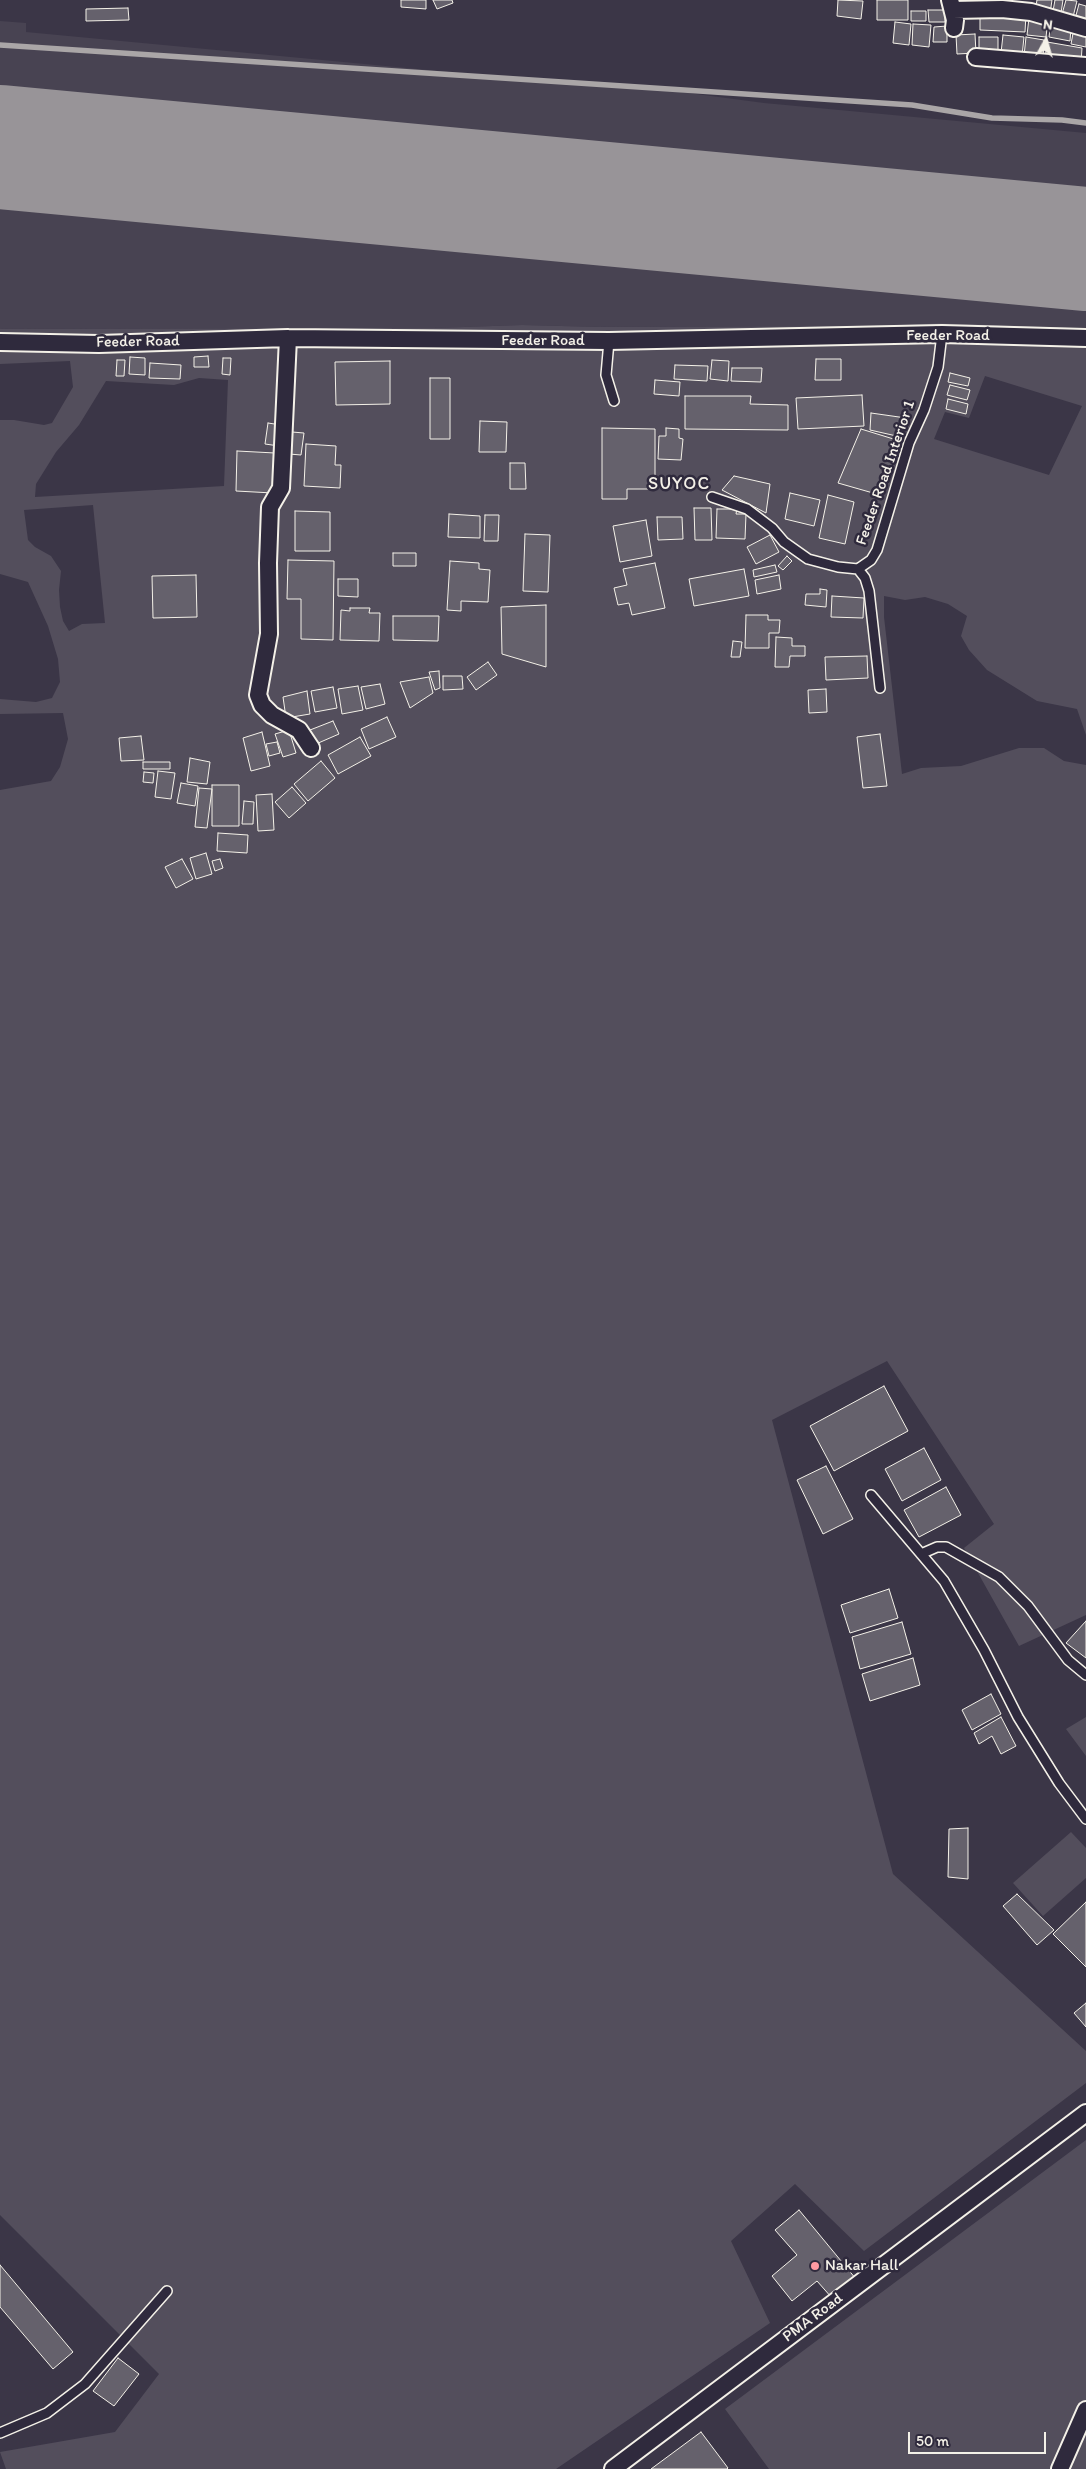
<!DOCTYPE html>
<html>
<head>
<meta charset="utf-8">
<style>
  body { margin:0 }
  #map { position:relative; width:1086px; height:2469px; overflow:hidden; background:#3b3647; font-family:Itim,sans-serif }
  canvas { display:block }
  .north { position:absolute; left:1021px; top:15px; width:50px; height:50px; -webkit-text-stroke:4px #2f2a3d; paint-order:stroke; rotate:7deg; font-size:14px; font-weight:700; line-height:20px; text-align:center; color:#f4f1e8 }
  .north::after { content:''; display:block; margin:auto; width:18px; height:22px; background:#f4f1e8; clip-path:polygon(50% 0,100% 100%,50% 72%,0 100%) }
  .scale { position:absolute; left:908px; top:2432px; width:138px; height:22px; box-sizing:border-box; border:2px solid #f4f1e8; border-top:0; padding-left:6px; font-size:15px; line-height:18px; white-space:nowrap; color:#f4f1e8; -webkit-text-stroke:4px #2f2a3d; paint-order:stroke }
</style>
</head>
<body>
<div id="map">
<canvas width="1086" height="2469"></canvas>
<div class="north">N</div>
<div class="scale">50 m</div>
</div>
<script>
const c = document.querySelector('canvas').getContext('2d');
c.lineJoin = 'round';
function paint(path, color) { c.fillStyle = color; c.fill(path, 'evenodd'); }
const shape = rows => new Path2D(rows.map(r => 'M' + r).join(''));
function trace(path, color, width, dash) { c.strokeStyle = color; c.lineWidth = width; c.lineCap = dash ? 'butt' : 'round'; c.setLineDash(dash || []); c.stroke(path); }
function label(font, color, halo, rows, align = 'center') {
  c.font = font + ' Itim,sans-serif'; c.lineWidth = 5; c.setLineDash([]); c.textBaseline = 'middle'; c.strokeStyle = halo; c.fillStyle = color; for (const [text, x, y, turn = 0] of rows) {
    c.save(); c.translate(x, y); c.rotate((+turn || 0) * Math.PI / 180); c.textAlign = isNaN(turn) ? turn : align; if (halo) c.strokeText(text, 0, 0); c.fillText(text, 0, 0); c.restore();
  }
}
const built = shape([
  [0,21,26,23,26,32,555,82,643,87,764,103,1086,133,1086,328,939,323,870,326,600,327,522,325,435,328,0,329]
]);
const green = shape([
  [939,323,1086,328,1086,735,1077,709,1037,701,987,670,969,650,961,636,967,616,948,604,925,597,905,600,884,596,884,617,902,774,921,768,961,766,1019,748,1044,748,1064,761,1086,765,1086,1615,1019,1646,964,1548,994,1524,887,1361,772,1420,893,1874,1086,2051,1086,2083,864,2251,795,2184,731,2241,770,2323,556,2469,6,2469,0,2452,115,2432,159,2374,0,2215,0,790,51,781,60,767,68,739,63,713,0,714,0,699,36,702,52,698,60,682,58,659,48,626,28,582,0,574,0,420,14,420,44,425,52,423,73,387,70,361,0,364,0,329,435,328,522,325,600,327,870,326],
  [985,376,1082,406,1049,475,934,439,945,412,969,418],
  [199,378,228,380,224,486,35,497,36,484,56,452,79,425,106,381,174,385],
  [93,505,105,623,82,624,69,631,63,621,60,607,59,590,61,571,51,556,35,547,28,540,24,510],
  [1086,1717,1086,1756,1066,1729],
  [1071,1832,1086,1848,1086,1878,1043,1916,1013,1883],
  [1086,2140,1086,2469,769,2469,725,2409]
]);
const stream = shape([
  [0,45,912,105,992,118,1062,120,1086,123]
]);
const runway = shape([
  [0,147,1086,249]
]);
const building = shape([
  [401,0,426,0,426,9,401,7,401,0],
  [433,0,452,0,453,3,437,9,433,0],
  [838,0,863,1,861,19,837,16,838,0],
  [877,0,908,0,908,20,877,20,877,0],
  [1037,0,1052,0,1050,14,1035,11,1037,0],
  [1055,0,1063,0,1061,13,1053,11,1055,0],
  [1066,0,1077,1,1073,17,1062,14,1066,0],
  [1079,4,1086,6,1086,23,1075,19,1079,4],
  [128,8,129,20,86,21,86,9,128,8],
  [928,10,945,10,945,22,929,22,928,10],
  [911,11,926,11,926,21,911,21,911,11],
  [980,13,1026,14,1025,32,980,30,980,13],
  [1029,18,1048,20,1046,37,1027,35,1029,18],
  [895,22,911,24,909,45,893,43,895,22],
  [1051,22,1071,27,1070,41,1049,37,1051,22],
  [913,24,931,25,929,47,912,45,913,24],
  [947,26,947,42,933,42,934,27,947,26],
  [1074,28,1086,31,1086,47,1071,44,1074,28],
  [975,34,976,53,957,54,956,35,975,34],
  [1003,35,1024,37,1022,56,1001,53,1003,35],
  [979,37,998,37,998,53,979,53,979,37],
  [1026,37,1044,40,1043,59,1024,56,1026,37],
  [1047,42,1082,48,1081,63,1045,60,1047,42],
  [208,356,209,367,194,367,194,357,208,356],
  [130,357,145,358,145,375,129,374,130,357],
  [223,358,231,358,230,375,222,374,223,358],
  [816,359,841,359,841,380,815,380,816,359],
  [117,360,125,360,124,376,116,376,117,360],
  [712,360,729,361,728,381,710,379,712,360],
  [390,361,390,404,336,405,335,362,390,361],
  [150,363,181,365,180,379,149,378,150,363],
  [675,365,708,366,707,381,674,379,675,365],
  [732,368,762,368,761,382,731,381,732,368],
  [950,373,970,378,968,386,948,382,950,373],
  [430,378,450,378,450,439,430,439,430,378],
  [655,380,680,382,679,396,654,394,655,380],
  [950,385,970,390,967,400,947,395,950,385],
  [862,395,864,426,798,429,796,398,862,395],
  [685,396,751,396,750,404,788,405,788,430,685,429,685,396],
  [948,399,968,404,966,414,946,409,948,399],
  [871,413,906,418,901,437,870,430,871,413],
  [480,421,507,422,506,452,479,452,480,421],
  [268,423,281,425,279,446,265,444,268,423],
  [602,428,655,429,655,489,627,489,627,499,602,499,602,428],
  [666,428,679,429,679,438,683,439,681,460,658,459,659,436,666,436,666,428],
  [861,429,900,441,880,495,838,483,861,429],
  [292,432,304,433,301,455,289,454,292,432],
  [306,444,336,446,335,465,341,465,340,488,304,486,306,444],
  [237,451,275,453,273,493,236,491,237,451],
  [510,463,525,463,526,489,510,489,510,463],
  [734,476,770,484,766,513,722,490,734,476],
  [790,493,820,500,814,526,785,519,790,493],
  [828,495,854,502,845,544,819,538,828,495],
  [694,508,711,508,712,540,695,540,694,508],
  [717,509,737,509,736,514,746,514,745,539,716,538,717,509],
  [295,511,330,512,330,551,295,551,295,511],
  [449,514,480,516,480,538,448,537,449,514],
  [485,515,499,515,498,541,484,541,485,515],
  [657,517,682,517,683,539,658,540,657,517],
  [646,520,652,556,620,562,613,526,646,520],
  [525,534,550,535,548,592,523,591,525,534],
  [770,535,779,552,756,564,747,547,770,535],
  [393,553,416,553,416,566,393,566,393,553],
  [787,556,792,561,783,570,778,566,787,556],
  [288,560,334,561,333,640,301,639,301,599,287,599,288,560],
  [450,561,479,563,479,569,490,570,488,602,461,601,461,611,447,610,450,561],
  [655,563,665,608,632,615,629,603,618,605,614,588,627,585,623,569,655,563],
  [775,565,777,572,754,577,753,570,775,565],
  [744,569,749,596,694,606,689,579,744,569],
  [196,575,197,617,153,618,152,576,196,575],
  [779,575,781,589,757,594,755,580,779,575],
  [338,579,358,579,358,597,338,596,338,579],
  [820,589,827,590,826,607,805,605,806,594,820,594,820,589],
  [832,596,864,598,863,618,831,617,832,596],
  [546,605,546,667,502,654,501,607,546,605],
  [350,608,370,608,369,613,380,613,379,641,340,640,341,610,350,611,350,608],
  [746,615,768,615,768,620,780,620,779,633,769,633,769,648,745,648,746,615],
  [393,616,439,616,438,641,393,640,393,616],
  [776,637,792,638,792,646,805,646,805,656,790,656,789,667,775,667,776,637],
  [733,641,742,642,740,657,731,657,733,641],
  [867,656,868,678,826,680,825,657,867,656],
  [488,662,497,675,476,690,467,677,488,662],
  [439,671,440,688,435,690,429,672,439,671],
  [443,676,462,676,463,689,443,690,443,676],
  [429,677,433,693,410,708,400,682,429,677],
  [380,684,385,704,366,709,361,687,380,684],
  [358,686,363,710,342,714,338,689,358,686],
  [333,687,337,708,315,712,311,691,333,687],
  [826,689,827,712,809,713,808,690,826,689],
  [307,691,310,714,286,718,283,697,307,691],
  [387,717,396,737,369,749,361,729,387,717],
  [333,721,339,734,316,744,310,730,333,721],
  [289,730,296,753,283,757,275,734,289,730],
  [262,732,270,766,251,771,243,738,262,732],
  [880,734,887,786,863,788,857,737,880,734],
  [141,736,144,760,121,761,119,738,141,736],
  [360,737,371,756,338,774,328,755,360,737],
  [277,742,280,753,269,756,266,744,277,742],
  [190,758,210,762,207,784,187,782,190,758],
  [321,761,335,778,308,801,294,784,321,761],
  [143,762,170,762,170,769,143,769,143,762],
  [158,771,175,773,171,799,155,797,158,771],
  [144,772,154,773,153,783,143,782,144,772],
  [181,783,198,786,195,806,177,803,181,783],
  [212,785,239,785,239,826,212,826,212,785],
  [292,787,306,803,289,818,275,802,292,787],
  [199,788,212,789,207,828,195,827,199,788],
  [272,794,274,830,258,831,256,795,272,794],
  [244,801,254,802,253,824,242,824,244,801],
  [218,833,248,835,247,853,217,851,218,833],
  [206,853,212,874,196,879,190,858,206,853],
  [182,859,193,879,176,888,165,867,182,859],
  [220,859,223,868,215,871,212,861,220,859],
  [884,1386,908,1431,834,1471,810,1426,884,1386],
  [924,1448,941,1480,902,1501,885,1469,924,1448],
  [826,1466,853,1519,823,1534,797,1480,826,1466],
  [946,1487,961,1515,919,1537,904,1510,946,1487],
  [889,1589,898,1618,850,1633,841,1605,889,1589],
  [1086,1621,1086,1658,1066,1643,1086,1621],
  [902,1622,911,1654,860,1669,852,1637,902,1622],
  [913,1658,920,1685,870,1701,862,1674,913,1658],
  [991,1694,1001,1714,972,1730,962,1710,991,1694],
  [1001,1717,1016,1746,1001,1754,992,1736,979,1744,974,1733,1001,1717],
  [968,1828,968,1879,948,1877,949,1829,968,1828],
  [1017,1894,1054,1930,1037,1945,1003,1906,1017,1894],
  [1086,1902,1086,1967,1053,1934,1086,1902],
  [1086,2003,1086,2027,1074,2013,1086,2003],
  [799,2210,856,2279,832,2298,817,2281,792,2301,772,2276,797,2255,775,2230,799,2210],
  [0,2265,73,2352,53,2369,0,2307,0,2265],
  [118,2358,139,2374,114,2406,93,2391,118,2358],
  [701,2432,728,2468,727,2469,651,2469,701,2432]
]);
const service = shape([
  [609,341,606,375,614,401],
  [712,497,747,509,772,528,784,542,808,559,838,567,858,569,871,560,877,550,909,443,924,410,938,367,942,334],
  [858,569,865,578,869,591,880,688],
  [871,1495,944,1581,984,1650,1018,1717,1059,1783,1086,1819],
  [921,1554,937,1547,946,1547,999,1577,1028,1606,1068,1660,1086,1675],
  [0,2433,47,2413,85,2384,167,2291]
]);
const minor = shape([
  [950,0,955,20,954,28],
  [953,10,1002,9,1031,12,1086,28],
  [976,57,1086,66],
  [288,338,281,488,270,507,268,563,269,634,258,695,262,705,272,715,299,730,311,748],
  [0,342,99,344,288,338,609,341,942,334,1086,338],
  [613,2469,1086,2113],
  [1060,2469,1086,2410]
]);
const markers = [
  [815,2266,5,"#ff9aa2"]
];
const streetNames = [
  ["Feeder Road",948,336],
  ["Feeder Road",543,341],
  ["Feeder Road",138,342,-1],
  ["Feeder Road Interior 1",886,473,-71],
  ["PMA Road",813,2318,-37]
];
const poiNames = [
  ["Nakar Hall",825,2266]
];
const neighbourhoodNames = [
  ["SUYOC",679,484]
];
paint(built, '#484352');
paint(green, '#534e5c');
trace(stream, '#aaa6a7', 5.5);
trace(runway, '#989498', 124);
paint(building, '#65616c');
trace(building, '#f4f1e8', 1);
trace(service, '#f4f1e8', 12);
trace(minor, '#f4f1e8', 20);
trace(service, '#2f2a3d', 9);
trace(minor, '#2f2a3d', 16);
for (const [x, y, r, color] of markers) { const dot = new Path2D(); dot.arc(x, y, r, 0, 2 * Math.PI); c.fillStyle = color; c.fill(dot); trace(dot, '#2f2a3d', 2); }
label('16px', '#f4f1e8', '#2f2a3d', streetNames);
label('16px', '#f4f1e8', '#2f2a3d', poiNames, 'left');
c.letterSpacing = '1px';
label('18px', '#f4f1e8', '#2f2a3d', neighbourhoodNames);
c.letterSpacing = '0px';
</script>
</body>
</html>
